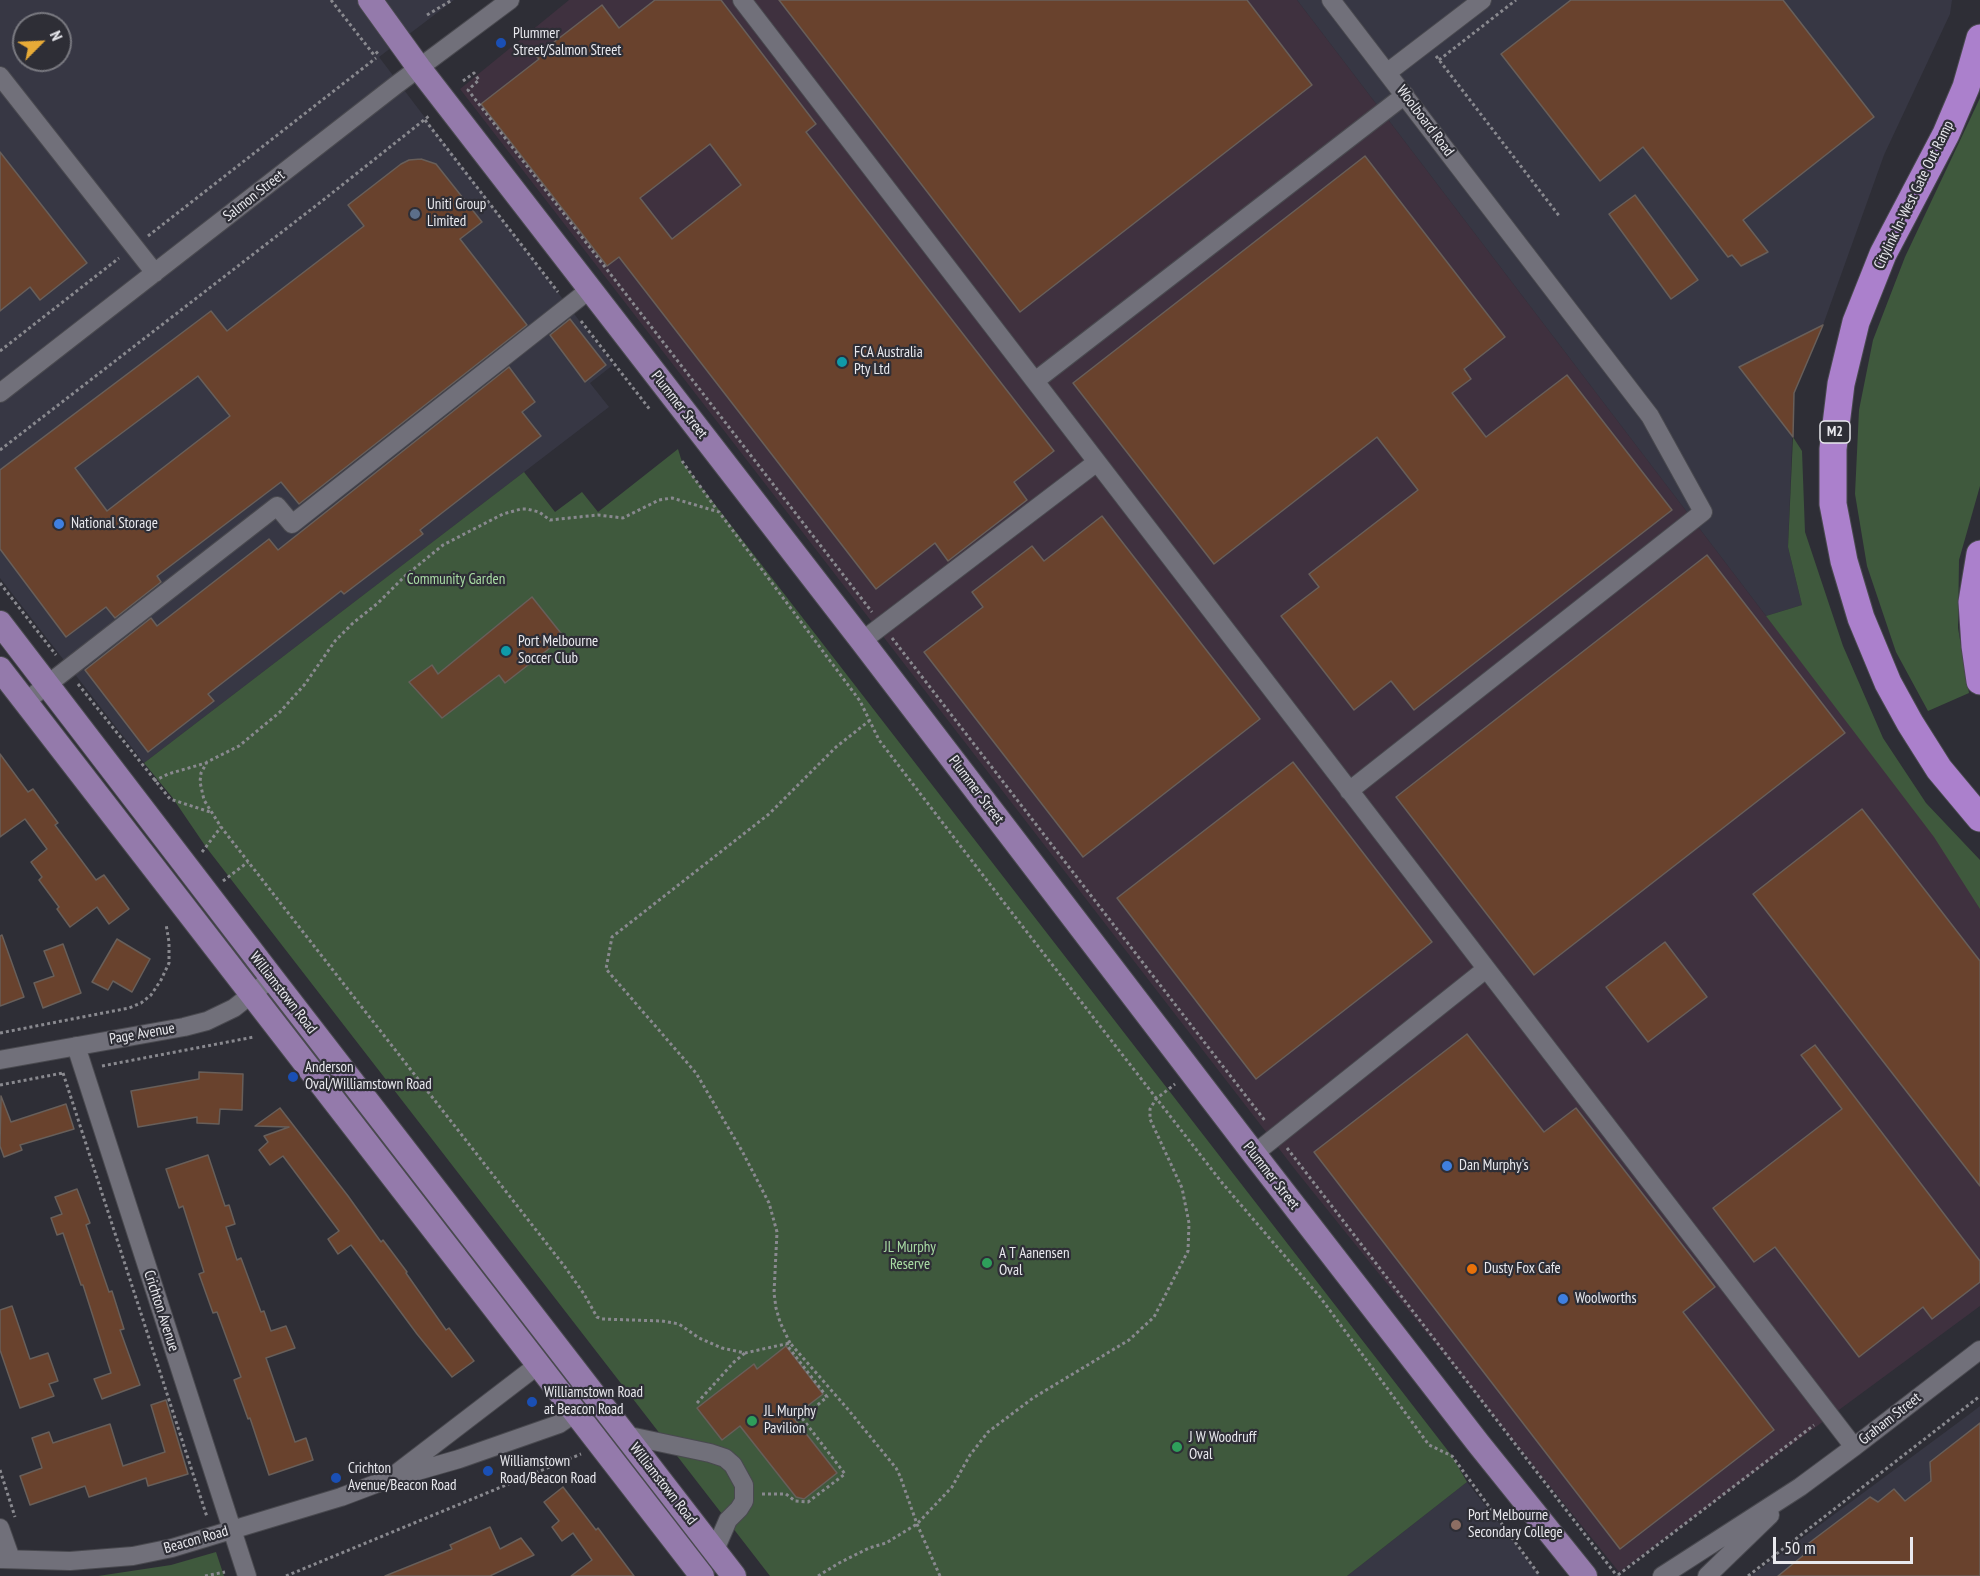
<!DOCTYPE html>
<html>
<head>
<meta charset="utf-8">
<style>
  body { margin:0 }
  #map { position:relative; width:1980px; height:1576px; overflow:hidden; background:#2e2e36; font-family:"PT Sans Narrow",sans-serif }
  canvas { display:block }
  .north { position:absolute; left:12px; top:12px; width:60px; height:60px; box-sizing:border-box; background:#2e2e36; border:2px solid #797980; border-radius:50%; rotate:66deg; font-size:16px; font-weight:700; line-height:24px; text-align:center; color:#e9e9ee }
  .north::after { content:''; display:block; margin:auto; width:21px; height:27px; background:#e8ab37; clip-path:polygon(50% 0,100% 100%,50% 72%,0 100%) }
  .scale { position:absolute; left:1773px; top:1537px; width:140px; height:27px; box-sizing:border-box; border:3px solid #e9e9ee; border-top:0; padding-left:8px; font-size:18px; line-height:21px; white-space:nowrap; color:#e9e9ee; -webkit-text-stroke:4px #2e2e36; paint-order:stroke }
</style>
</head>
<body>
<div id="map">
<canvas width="1980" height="1576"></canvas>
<div class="north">N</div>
<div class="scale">50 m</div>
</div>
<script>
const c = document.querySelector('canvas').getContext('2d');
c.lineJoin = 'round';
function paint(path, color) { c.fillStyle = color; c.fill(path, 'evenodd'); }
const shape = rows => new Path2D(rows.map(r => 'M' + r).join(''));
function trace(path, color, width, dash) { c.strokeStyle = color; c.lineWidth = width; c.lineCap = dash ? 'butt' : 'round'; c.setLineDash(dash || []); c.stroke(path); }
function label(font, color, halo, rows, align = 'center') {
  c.font = font + ' "PT Sans Narrow",sans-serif'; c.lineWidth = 4.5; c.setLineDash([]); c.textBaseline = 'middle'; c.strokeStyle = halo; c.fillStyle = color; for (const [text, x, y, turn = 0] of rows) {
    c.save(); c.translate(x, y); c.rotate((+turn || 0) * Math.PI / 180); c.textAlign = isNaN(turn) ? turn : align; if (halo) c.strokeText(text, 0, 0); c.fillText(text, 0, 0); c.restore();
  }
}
const built = shape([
  [0,0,454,0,379,57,613,365,590,383,609,407,144,763,0,578],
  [24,24,60,24,60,60,24,60],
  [1297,0,1952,0,1950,14,1884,155,1823,325,1794,393,1788,547,1802,605,1766,616],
  [1980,1406,1980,1576,1751,1576,1971,1413],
  [1467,1482,1540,1576,1347,1576]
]);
const industrial = shape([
  [569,0,1297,0,1766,616,1980,888,1980,1306,1619,1572,1297,1172,460,89]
]);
const green = shape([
  [1980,98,1980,486,1959,560,1958,628,1969,693,1928,711,1896,652,1867,566,1855,494,1859,410,1873,340,1905,257],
  [1793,437,1802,451,1805,532,1843,646,1883,738,1926,803,1980,860,1980,909,1934,837,1766,616,1802,605,1788,547],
  [678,449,682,462,1452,1456,1467,1482,1347,1576,770,1576,206,847,172,797,144,763,524,472,555,512,582,492,598,512],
  [216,1552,224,1576,98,1576,171,1565]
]);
const building = shape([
  [655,0,721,0,816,124,806,132,1054,451,1014,482,1027,500,948,561,935,543,876,589,619,257,607,266,481,104,539,59,536,56,602,5,619,28,655,0],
  [710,144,741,185,672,239,640,198,710,144],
  [779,0,1247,0,1312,85,1020,312,779,0],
  [1571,0,1783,0,1874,117,1743,220,1768,252,1741,266,1732,255,1728,257,1643,147,1600,181,1501,54,1571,0],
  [0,152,87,263,40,300,30,287,0,311,0,152],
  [1365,156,1505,337,1464,369,1471,379,1452,393,1486,437,1567,375,1672,510,1414,710,1391,681,1354,710,1281,616,1319,587,1309,574,1418,490,1377,437,1214,564,1073,383,1365,156],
  [421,159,436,164,482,222,460,239,527,325,299,504,281,482,157,576,161,582,115,618,106,607,66,637,0,549,0,470,211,311,227,331,364,226,348,205,401,164,409,160,421,159],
  [198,376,230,416,107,511,75,468,198,376],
  [1635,195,1698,280,1671,299,1609,214,1635,195],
  [570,319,606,365,585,382,550,335,570,319],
  [1823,325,1794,393,1793,437,1739,367,1823,325],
  [509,367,535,402,522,412,541,436,420,530,423,534,344,594,341,591,208,694,214,701,148,752,85,670,151,618,157,626,269,539,278,550,509,367],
  [1102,516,1260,719,1083,857,924,652,983,607,972,592,1032,546,1044,561,1102,516],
  [1707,555,1845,733,1534,975,1396,797,1707,555],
  [532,597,564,637,505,683,499,675,442,718,409,682,432,665,438,674,532,597],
  [0,754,28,792,33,789,58,823,55,825,96,880,104,875,129,909,109,924,97,907,70,927,57,909,59,907,39,880,42,877,31,862,47,849,25,819,0,837,0,754],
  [1293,762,1432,942,1256,1079,1117,898,1293,762],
  [1862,809,1980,961,1980,1186,1753,894,1862,809],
  [2,935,24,997,0,1006,0,936,2,935],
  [117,939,150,959,132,992,113,981,108,990,92,982,117,939],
  [1665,942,1707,997,1648,1042,1606,987,1665,942],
  [63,944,81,993,43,1008,34,983,54,976,44,951,63,944],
  [1467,1034,1544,1132,1576,1108,1715,1287,1683,1312,1774,1430,1620,1549,1314,1152,1467,1034],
  [1815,1045,1980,1261,1980,1282,1932,1319,1923,1307,1859,1357,1775,1247,1754,1262,1713,1208,1842,1109,1801,1055,1815,1045],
  [199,1072,243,1074,242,1110,220,1109,219,1124,197,1123,197,1117,138,1127,131,1091,199,1079,199,1072],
  [1,1096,11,1122,66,1104,74,1129,20,1145,22,1150,4,1157,0,1146,1,1096],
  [280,1108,348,1196,381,1242,383,1240,407,1272,406,1273,446,1330,449,1328,474,1361,452,1377,417,1334,351,1245,338,1254,328,1239,339,1231,283,1156,270,1165,259,1150,268,1142,264,1136,289,1127,255,1126,280,1108],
  [208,1155,225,1206,229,1205,235,1224,226,1227,237,1260,241,1258,261,1312,264,1311,271,1331,286,1326,295,1348,266,1358,295,1442,306,1438,313,1460,269,1475,250,1418,248,1419,234,1380,241,1377,217,1312,213,1313,199,1274,204,1272,183,1206,179,1208,166,1169,208,1155],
  [77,1189,90,1223,86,1225,109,1292,112,1291,124,1329,120,1330,140,1385,102,1399,94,1379,111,1373,83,1285,81,1285,63,1233,57,1235,51,1218,62,1214,55,1197,77,1189],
  [12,1306,30,1359,48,1353,58,1381,49,1384,54,1396,20,1408,0,1350,0,1310,12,1306],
  [786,1346,823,1394,793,1417,837,1473,804,1499,796,1497,740,1426,722,1440,697,1408,754,1364,757,1369,786,1346],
  [166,1400,188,1474,148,1486,146,1478,89,1497,85,1486,30,1505,20,1476,42,1468,32,1438,49,1432,53,1443,110,1424,123,1466,165,1452,151,1405,166,1400],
  [1980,1423,1980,1576,1778,1576,1805,1554,1805,1546,1870,1497,1878,1502,1894,1489,1905,1501,1931,1481,1930,1462,1980,1423],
  [563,1487,596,1530,598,1528,634,1576,571,1576,592,1560,573,1533,562,1541,552,1527,559,1521,544,1502,563,1487],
  [490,1527,500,1549,521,1538,534,1555,490,1576,385,1576,452,1549,450,1545,490,1527]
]);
const path = shape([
  [331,0,374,55,380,50],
  [427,15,452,0],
  [1436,56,1560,217],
  [1439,60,1516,0],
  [463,81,474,73,479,80,468,90,872,612],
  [425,120,558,292],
  [148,236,376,58],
  [581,321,651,411],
  [0,351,119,258],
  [0,450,322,201,429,116],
  [682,461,717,510],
  [0,583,56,655],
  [892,638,1266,1122],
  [78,684,170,799,210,812],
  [154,781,168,774,206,763],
  [202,852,221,827],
  [223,881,248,862],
  [0,1033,129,1008,141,1003,151,995,161,980,169,963,169,942,166,924],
  [102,1066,254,1037],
  [63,1073,207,1517],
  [0,1085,63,1073],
  [1287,1148,1617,1576],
  [790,1343,780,1322,776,1308,774,1293,777,1232,769,1203,742,1151,696,1073,606,969,612,937,769,814,836,747,869,721],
  [697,1403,734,1362,745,1353],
  [0,1470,15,1517],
  [762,1494,786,1494,795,1501,808,1502,845,1474,802,1418,827,1397,786,1344],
  [1618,1575,1814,1425],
  [205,1576,225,1572],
  [286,1576,581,1454],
  [818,1576,839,1563,869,1548,886,1543,917,1524,952,1487,970,1455,988,1432,1033,1398,1129,1340,1154,1317,1188,1251,1189,1223,1182,1188,1150,1119,1150,1109,1156,1099,1175,1084],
  [940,1576,917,1524,900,1476,896,1468,846,1407,790,1343,745,1353,722,1348,699,1338,679,1324,662,1321,602,1319,597,1317,584,1294,565,1267,221,827,204,800,200,782,201,773,207,762,239,746,280,712,305,684,335,641,353,623,378,603,405,576,443,545,503,514,521,509,527,509,539,512,550,520,598,515,623,518,659,500,672,498,719,512,860,701,879,740,1002,900,1223,1184,1320,1297,1429,1445,1452,1456,1540,1576],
  [1748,1576,1980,1396]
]);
const minor = shape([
  [742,0,1854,1447],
  [1331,0,1650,416,1703,512,1349,791],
  [1388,72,1482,0],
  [0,76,155,273],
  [1035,381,1405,95],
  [0,393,396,85,510,0],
  [862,641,1097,462],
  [25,702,277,506,292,524,589,290],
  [76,1046,247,1576],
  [0,1060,184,1027,207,1021,234,1008,272,978],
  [1254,1154,1486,969],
  [625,1435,710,1453,725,1458,733,1465,744,1485,744,1501,739,1509,728,1520,715,1550],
  [397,1473,538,1365],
  [0,1528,11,1559],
  [0,1559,70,1561,133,1556,172,1548,341,1497,386,1480,459,1459,559,1424,575,1413],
  [1662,1576,1800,1487,1854,1447,1980,1350],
  [1707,1576,1770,1515]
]);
const major = shape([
  [370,0,419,68,862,641,1254,1154,1478,1443,1585,1576],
  [0,623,272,978,734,1576],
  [0,669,702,1576]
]);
const highway = shape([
  [1980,38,1966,87,1946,134,1883,254,1856,322,1841,384,1833,449,1833,504,1844,561,1861,618,1888,683,1910,723,1939,769,1980,818],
  [1980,554,1972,602,1975,646,1980,681]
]);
const markers = [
  [501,43,6,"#1a4fb4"],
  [415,214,6,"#5c6f8a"],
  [842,362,6,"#0f9aa8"],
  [59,524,6,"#3f7fe0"],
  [506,651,6,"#0f9aa8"],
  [293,1077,6,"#1a4fb4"],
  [1447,1166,6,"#3f7fe0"],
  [987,1263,6,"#2e9e5b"],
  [1472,1269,6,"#e8710a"],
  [1563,1299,6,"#3f7fe0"],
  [532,1402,6,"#1a4fb4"],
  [752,1421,6,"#2e9e5b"],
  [1177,1447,6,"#2e9e5b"],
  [488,1471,6,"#1a4fb4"],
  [336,1478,6,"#1a4fb4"],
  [1456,1525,6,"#8d6e63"]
];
const shields = [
  [1835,432,30]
];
const shieldNames = [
  ["M2",1835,432]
];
const poiNames = [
  ["Plummer",513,34],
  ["Street/Salmon Street",513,51],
  ["Uniti Group",427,205],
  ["Limited",427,222],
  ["FCA Australia",854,353],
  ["Pty Ltd",854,370],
  ["National Storage",71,524],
  ["Port Melbourne",518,642],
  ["Soccer Club",518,659],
  ["Anderson",305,1068],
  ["Oval/Williamstown Road",305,1085],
  ["Dan Murphy's",1459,1166],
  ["A T Aanensen",999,1254],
  ["Oval",999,1271],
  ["Dusty Fox Cafe",1484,1269],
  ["Woolworths",1575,1299],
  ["Williamstown Road",544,1393],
  ["at Beacon Road",544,1410],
  ["JL Murphy",764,1412],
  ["Pavilion",764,1429],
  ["J W Woodruff",1189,1438],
  ["Oval",1189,1455],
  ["Williamstown",500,1462],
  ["Road/Beacon Road",500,1479],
  ["Crichton",348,1469],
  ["Avenue/Beacon Road",348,1486],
  ["Port Melbourne",1468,1516],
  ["Secondary College",1468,1533]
];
const streetNames = [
  ["Woolboard Road",1425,121,53],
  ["Citylink In-West Gate Out Ramp",1914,195,-64],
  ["Salmon Street",254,196,-38],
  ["Plummer Street",679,405,52],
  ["Plummer Street",976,790,53],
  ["Williamstown Road",283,993,52],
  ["Page Avenue",142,1034,-10],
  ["Plummer Street",1271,1176,52],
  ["Crichton Avenue",161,1311,72],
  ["Graham Street",1890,1419,-38],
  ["Williamstown Road",663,1484,52],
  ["Beacon Road",196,1540,-16]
];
const parkNames = [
  ["Community Garden",456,580],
  ["JL Murphy",910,1248],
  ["Reserve",910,1265]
];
paint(built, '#373744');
paint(industrial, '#3f313f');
paint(green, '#3f593d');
paint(building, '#69422d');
trace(building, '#685f5a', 1.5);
trace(minor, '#49494f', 20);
trace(major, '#49494f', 26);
trace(highway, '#49494f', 29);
trace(path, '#89898f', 3, [3, 3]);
trace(minor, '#71707a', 18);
trace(major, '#947aab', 24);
trace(highway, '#ab80cc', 27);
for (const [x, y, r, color] of markers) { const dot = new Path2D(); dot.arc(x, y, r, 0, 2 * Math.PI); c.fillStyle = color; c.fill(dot); trace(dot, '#2e2e36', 2); }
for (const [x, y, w] of shields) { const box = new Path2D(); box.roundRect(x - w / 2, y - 11, w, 22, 4.5); c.fillStyle = '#2e2e36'; c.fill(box); trace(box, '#e9e9ee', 1.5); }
label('bold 14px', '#e9e9ee', null, shieldNames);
label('15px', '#e9e9ee', '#2e2e36', poiNames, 'left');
label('15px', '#e9e9ee', '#2e2e36', streetNames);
label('15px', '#a9dca4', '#2e2e36', parkNames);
</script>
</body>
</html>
